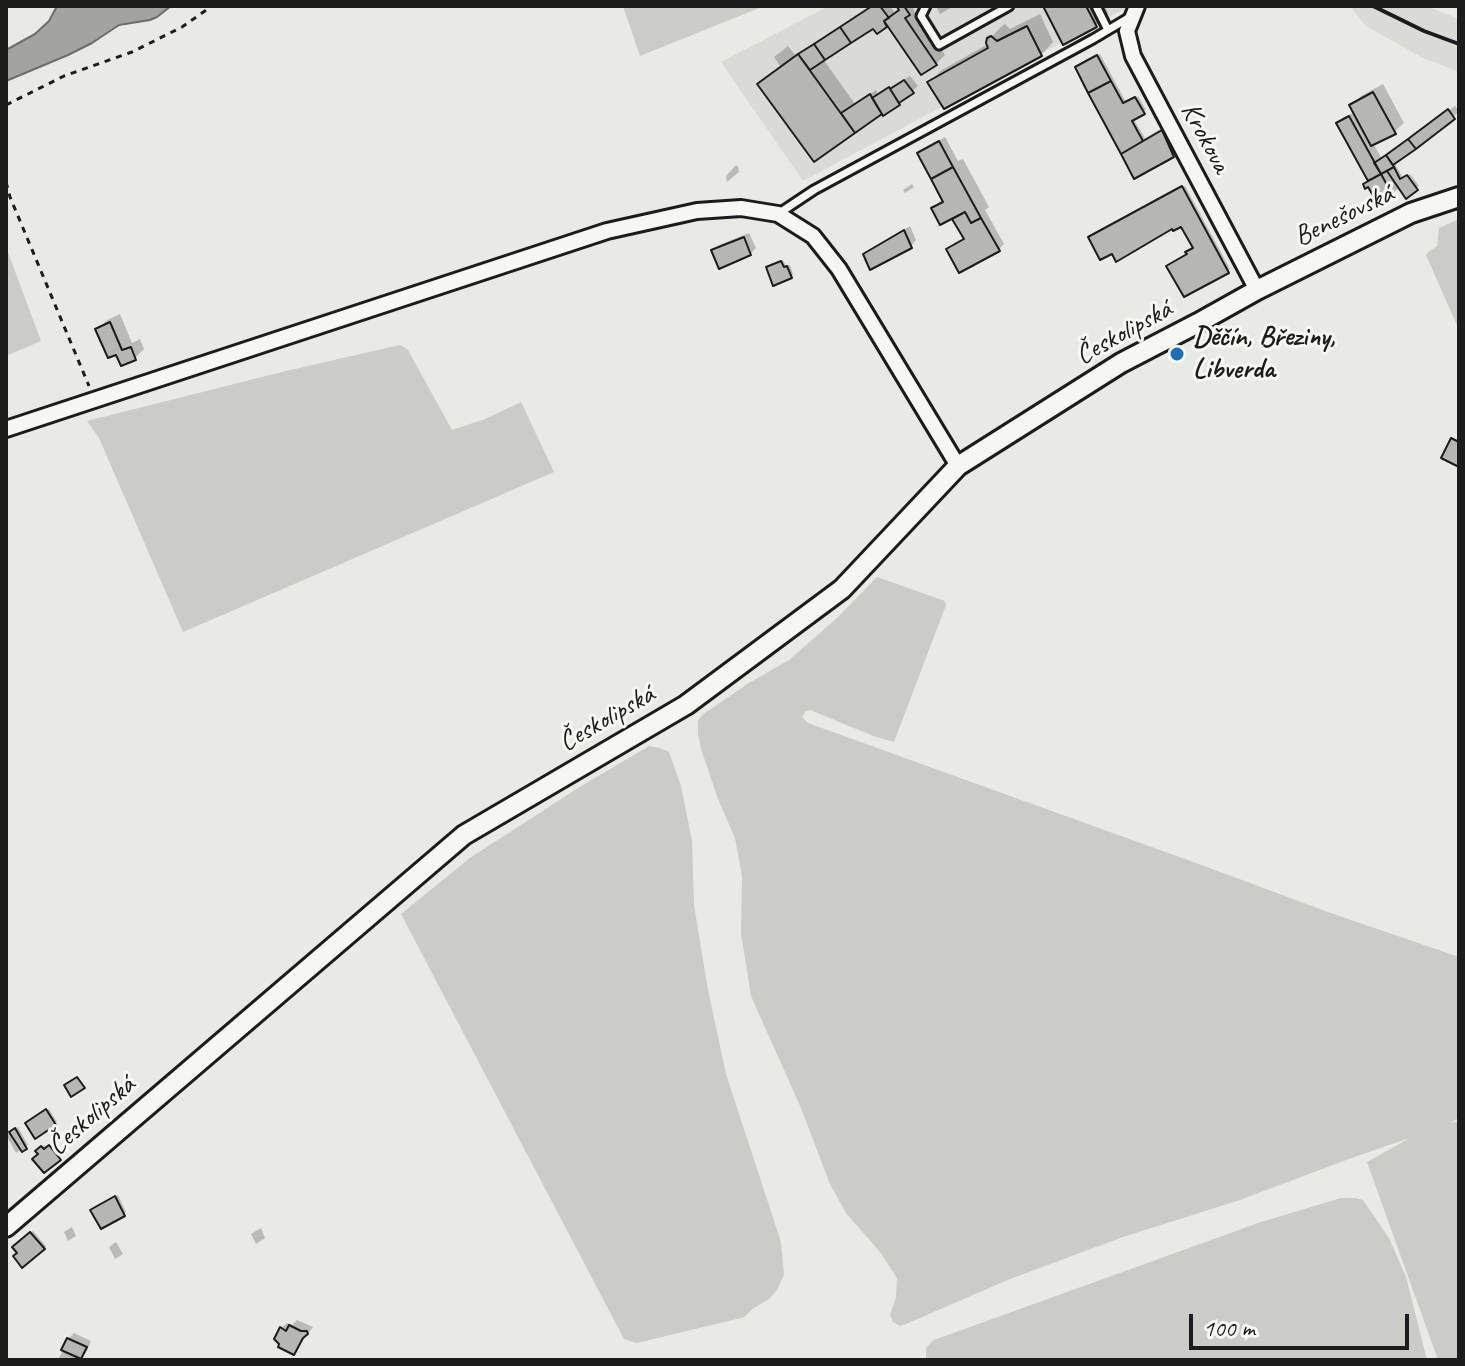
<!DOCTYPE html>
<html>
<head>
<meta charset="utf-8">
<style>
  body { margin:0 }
  #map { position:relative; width:1465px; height:1366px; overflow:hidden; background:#e9e9e5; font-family:Caveat,sans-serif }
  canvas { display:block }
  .frame { position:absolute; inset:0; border:8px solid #1c1c1c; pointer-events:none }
  .scale { position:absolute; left:1189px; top:1314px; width:220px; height:36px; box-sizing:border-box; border:4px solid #1c1c1c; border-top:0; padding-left:10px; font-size:24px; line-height:28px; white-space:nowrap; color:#1c1c1c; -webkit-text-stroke:6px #f6f6f2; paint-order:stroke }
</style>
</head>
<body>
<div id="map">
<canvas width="1465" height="1366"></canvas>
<div class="frame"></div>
<div class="scale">100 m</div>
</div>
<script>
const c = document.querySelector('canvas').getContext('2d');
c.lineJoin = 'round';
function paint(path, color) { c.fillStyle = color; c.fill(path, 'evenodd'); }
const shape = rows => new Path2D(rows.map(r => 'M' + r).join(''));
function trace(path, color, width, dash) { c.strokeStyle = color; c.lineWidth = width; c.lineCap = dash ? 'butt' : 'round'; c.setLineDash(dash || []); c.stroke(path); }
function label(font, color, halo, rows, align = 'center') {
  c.font = font + ' Caveat,sans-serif'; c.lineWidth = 6; c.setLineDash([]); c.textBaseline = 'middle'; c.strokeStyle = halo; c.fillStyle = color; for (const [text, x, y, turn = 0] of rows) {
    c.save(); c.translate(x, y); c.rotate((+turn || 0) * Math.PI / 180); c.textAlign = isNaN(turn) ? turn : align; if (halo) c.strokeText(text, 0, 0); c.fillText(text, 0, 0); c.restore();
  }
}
const built = shape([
  [829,6,1130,6,803,181,721,62],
  [1349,6,1426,6,1459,19,1459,72,1421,57,1366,26]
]);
const green = shape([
  [623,6,764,6,640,56],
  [1459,219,1459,330,1426,255,1428,252,1437,246,1439,228],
  [6,247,41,341,6,356],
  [400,345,408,350,452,430,485,419,521,402,554,472,183,632,99,438,87,421,286,371],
  [877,577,945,601,946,605,894,742,876,737,810,710,806,711,802,717,808,723,1207,867,1325,911,1459,957,1459,1118,1450,1123,1459,1121,1459,1360,1438,1360,1367,1162,1410,1138,1354,1157,1240,1200,1123,1237,1010,1279,906,1324,900,1326,893,1322,890,1315,896,1297,897,1278,880,1252,846,1213,830,1184,801,1108,751,996,741,933,742,876,735,838,718,799,701,749,698,733,698,721,702,715,749,683,789,660,837,618],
  [649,746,660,748,669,752,681,786,692,841,694,905,708,990,726,1074,781,1242,784,1275,777,1290,769,1299,752,1309,745,1317,637,1343,624,1339,401,914,470,858,578,788],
  [1341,1198,1356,1198,1363,1200,1389,1238,1406,1277,1427,1360,926,1360,926,1348,934,1340,1261,1222]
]);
const water = shape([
  [57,6,171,6,157,17,150,20,119,25,92,43,68,55,6,81,6,50,35,34,49,21,57,6]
]);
const shadow = shape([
  [872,6,890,6,895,13,901,6,916,6,913,9,945,55,936,64,921,72,888,23,886,25,874,26,823,59,855,104,876,90,878,94,910,76,918,86,899,103,884,113,882,111,814,159,759,84,780,66,774,57,788,46,795,55],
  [936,6,954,6,940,14],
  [1045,6,1105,6,1108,13,1096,25],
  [1040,14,1053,42,1041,55,929,82,942,70,988,44,989,39,1002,26,1005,24,1010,29],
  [1100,54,1126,102,1138,96,1146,110,1133,118,1145,138,1171,123,1182,146,1173,155,1135,176,1077,68],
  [1383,84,1404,123,1394,132,1373,143,1382,159,1455,106,1459,112,1394,162,1403,178,1410,174,1419,186,1406,196,1400,187,1392,194,1379,202,1369,185,1365,184,1370,180,1338,123,1344,117,1355,112,1352,105,1361,96],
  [945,137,958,161,963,159,989,207,985,210,1004,244,998,250,949,249,954,243,965,237,953,216,933,208,944,198,919,153,925,148],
  [735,166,738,166,739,172,727,182,726,176],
  [912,184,914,187,905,193,903,190],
  [1185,186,1230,269,1227,271,1189,254,1195,248,1182,224,1113,251,1093,235],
  [910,226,916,240,911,246,865,254,871,249],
  [749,233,756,248,750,254,714,251,719,245],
  [783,260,786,266,790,265,793,274,791,277,770,265],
  [120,314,132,343,140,339,144,349,135,358,117,353,98,329,107,320],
  [49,1109,57,1122,54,1124,30,1121],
  [18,1127,28,1145,16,1153,6,1135],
  [52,1144,62,1156,45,1170,40,1149,45,1145,47,1148],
  [118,1195,126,1212,124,1214,95,1208],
  [72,1227,76,1236,68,1241,64,1232],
  [261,1228,265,1238,256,1244,251,1234],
  [33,1231,46,1246,23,1265,19,1253,15,1247],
  [116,1242,123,1254,115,1259,109,1247],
  [297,1320,313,1327,294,1353,281,1328,287,1323,292,1325],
  [74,1333,91,1341,87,1351,81,1360,58,1360,68,1339]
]);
const building = shape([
  [872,6,880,6,889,18,884,21,887,27,877,34,873,29,851,43,840,27,872,6],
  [900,6,904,6,910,15,905,18,937,65,921,75,884,21,899,10,897,7,900,6],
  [1043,6,1086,6,1097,27,1063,45,1043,6],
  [1027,26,1042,56,944,109,927,82,988,48,986,43,987,38,991,36,997,41,1027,26],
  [840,27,851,43,825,60,814,44,840,27],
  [814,44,825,60,810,70,798,54,814,44],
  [798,54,855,133,814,162,757,84,798,54],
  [1097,55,1111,81,1088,93,1075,67,1097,55],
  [904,80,914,93,899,103,890,89,904,80],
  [1111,81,1123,103,1135,97,1145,114,1132,121,1143,141,1121,154,1088,93,1111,81],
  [889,87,900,105,883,116,872,98,889,87],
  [1373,92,1396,134,1371,146,1349,105,1373,92],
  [870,94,882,114,855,133,841,113,870,94],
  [1448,109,1455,119,1416,149,1408,139,1448,109],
  [1349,116,1381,174,1368,181,1336,123,1349,116],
  [1162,130,1174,157,1134,179,1121,154,1162,130],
  [1408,139,1416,149,1393,165,1386,155,1408,139],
  [939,141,953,167,931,179,917,153,939,141],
  [1386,155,1394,167,1381,174,1374,163,1386,155],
  [953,167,981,218,971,223,965,212,940,225,931,208,943,202,931,179,953,167],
  [1394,167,1400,179,1407,175,1418,190,1406,199,1387,171,1394,167],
  [1381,174,1393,196,1378,204,1368,187,1365,189,1363,184,1381,174],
  [1182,186,1229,273,1184,297,1166,266,1187,254,1185,252,1193,248,1181,227,1173,231,1172,229,1116,262,1112,254,1100,260,1088,237,1182,186],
  [965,212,971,223,981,218,1000,251,959,273,946,249,964,239,952,219,965,212],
  [904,230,912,248,870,270,863,254,904,230],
  [744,237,751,255,719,269,711,250,744,237],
  [781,261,784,267,787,266,792,278,773,286,766,267,781,261],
  [110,322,122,350,131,347,136,360,121,366,116,355,108,358,95,329,110,322],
  [1451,438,1459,442,1459,467,1441,458,1451,438],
  [77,1077,85,1088,71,1097,64,1085,77,1077],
  [46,1109,56,1125,35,1139,25,1123,46,1109],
  [15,1128,27,1149,22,1152,9,1132,15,1128],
  [49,1145,61,1160,44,1173,32,1159,38,1154,35,1151,41,1146,44,1149,49,1145],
  [115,1196,125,1216,101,1229,90,1210,115,1196],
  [30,1232,45,1249,22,1268,13,1256,17,1253,12,1247,30,1232],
  [289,1325,301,1331,307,1331,308,1334,303,1338,294,1355,278,1347,279,1344,274,1339,280,1327,286,1331,289,1325],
  [67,1338,87,1347,81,1359,61,1350,67,1338]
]);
const path = shape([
  [6,105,64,76,132,52,182,27,212,6],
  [6,182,10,197,89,386]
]);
const lane = shape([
  [926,6,921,16,939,45,1009,6],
  [1096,6,1108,30],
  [778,214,814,190,1093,39,1130,17]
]);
const street = shape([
  [1137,6,1127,31,1133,56,1257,290],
  [6,429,607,231,697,211,741,208,778,214,813,236,839,269,958,466]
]);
const secondary = shape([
  [6,1227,464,835,686,705,842,589,958,466,1121,363,1198,323,1257,290,1411,213,1459,197]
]);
const rail = shape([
  [1373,6,1424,31,1459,44]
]);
const markers = [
  [1177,354,8,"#1f6fb2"]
];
const streetNames = [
  ["Krokova",1205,138,62],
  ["Benešovská",1344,216,-26],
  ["Českolipská",1124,333,-29],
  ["Českolipská",607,719,-30],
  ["Českolipská",92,1116,-41]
];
const poiNames = [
  ["Děčín, Březiny,",1193,338],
  ["Libverda",1193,370]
];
paint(built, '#dadad6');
paint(green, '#cbcbc7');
paint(water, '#a3a3a1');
trace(water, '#6d6d6c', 2);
paint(shadow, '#0003');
paint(building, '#b6b6b3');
trace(building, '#1c1c1c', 2);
trace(lane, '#1c1c1c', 13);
trace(street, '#1c1c1c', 20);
trace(secondary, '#1c1c1c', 24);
trace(path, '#1c1c1c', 3, [6, 6]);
trace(lane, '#f6f6f2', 7);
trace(street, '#f6f6f2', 14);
trace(secondary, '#f6f6f2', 18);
trace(rail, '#1c1c1c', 4);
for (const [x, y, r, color] of markers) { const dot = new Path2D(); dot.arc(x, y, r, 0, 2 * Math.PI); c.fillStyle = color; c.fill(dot); trace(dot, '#f6f6f2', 3); }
label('28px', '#1c1c1c', '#f6f6f2', streetNames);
label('bold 28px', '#1c1c1c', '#f6f6f2', poiNames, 'left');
</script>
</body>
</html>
